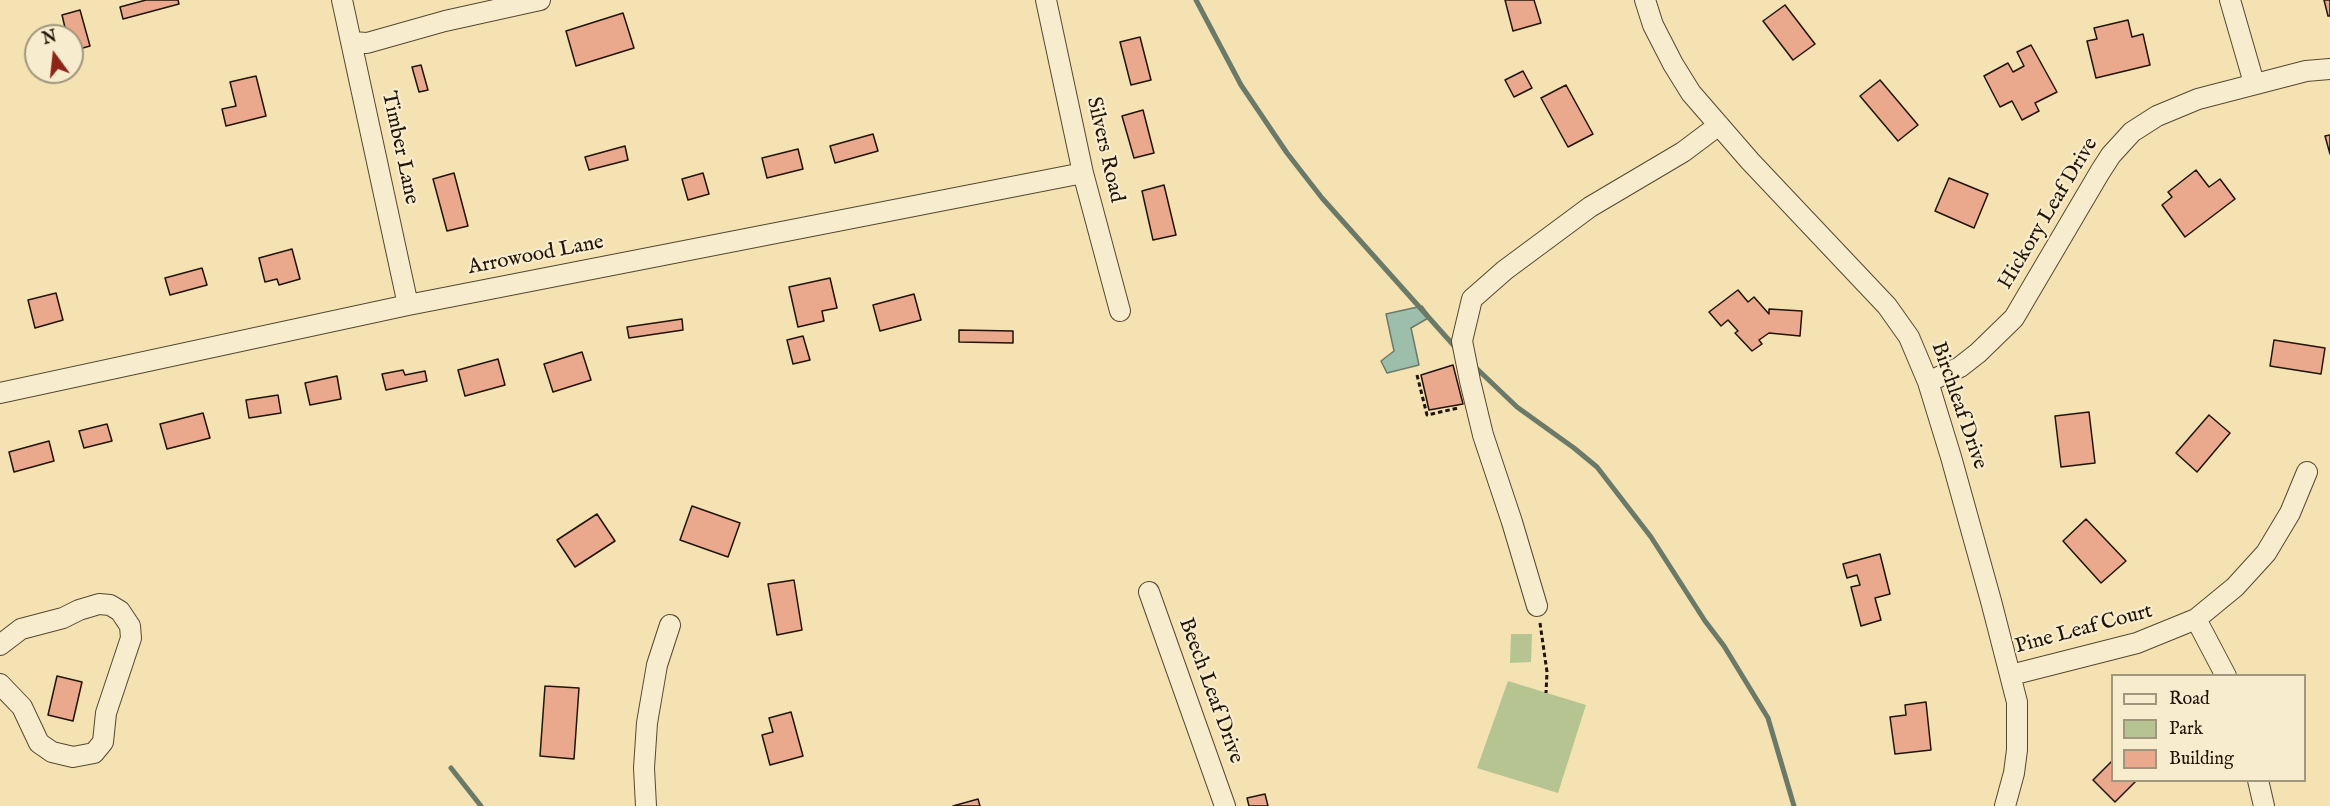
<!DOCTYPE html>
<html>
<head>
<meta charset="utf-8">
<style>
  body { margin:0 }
  #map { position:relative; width:2330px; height:806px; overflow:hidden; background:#f5e2b3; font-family:"IM FELL English",serif }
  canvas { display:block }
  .legend { position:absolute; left:2111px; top:674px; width:195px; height:108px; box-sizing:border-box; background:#f8ecce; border:2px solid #a1967e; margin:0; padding:8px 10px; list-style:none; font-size:18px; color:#1f1406 }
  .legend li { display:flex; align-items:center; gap:12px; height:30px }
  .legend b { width:30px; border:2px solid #a1967e }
  .north { position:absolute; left:24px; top:24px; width:60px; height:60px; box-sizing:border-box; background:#f8ecce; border:2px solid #a1967e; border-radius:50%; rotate:345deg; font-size:16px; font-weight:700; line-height:24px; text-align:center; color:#1f1406 }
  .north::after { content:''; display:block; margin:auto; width:21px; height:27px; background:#8f2418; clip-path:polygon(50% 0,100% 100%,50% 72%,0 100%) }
</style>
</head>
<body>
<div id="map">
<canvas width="2330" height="806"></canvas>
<ul class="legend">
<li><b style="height:8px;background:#f8ecce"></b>Road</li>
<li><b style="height:16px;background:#b5c491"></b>Park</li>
<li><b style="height:16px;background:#eaa98c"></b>Building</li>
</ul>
<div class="north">N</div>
</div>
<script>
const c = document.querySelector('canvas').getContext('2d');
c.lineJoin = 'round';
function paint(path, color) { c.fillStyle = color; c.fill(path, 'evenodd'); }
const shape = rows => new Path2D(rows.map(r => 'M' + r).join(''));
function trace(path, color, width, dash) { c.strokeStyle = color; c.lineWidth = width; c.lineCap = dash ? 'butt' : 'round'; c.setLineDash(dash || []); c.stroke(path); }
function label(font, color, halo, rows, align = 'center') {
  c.font = font + ' "IM FELL English",serif'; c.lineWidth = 4.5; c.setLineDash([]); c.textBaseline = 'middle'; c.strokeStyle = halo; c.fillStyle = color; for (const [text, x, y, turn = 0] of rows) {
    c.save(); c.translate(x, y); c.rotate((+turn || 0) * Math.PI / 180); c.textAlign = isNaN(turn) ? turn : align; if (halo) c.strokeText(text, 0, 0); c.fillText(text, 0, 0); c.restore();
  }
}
const green = shape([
  [1511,634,1532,634,1531,662,1510,663],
  [1508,681,1586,705,1558,793,1477,768]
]);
const water = shape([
  [1422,306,1430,317,1411,328,1419,365,1387,373,1381,361,1394,351,1386,314,1422,306]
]);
const stream = shape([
  [1196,0,1241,85,1287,153,1322,198,1456,348],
  [1473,365,1517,407,1574,448,1597,467,1651,537,1705,621,1724,646,1768,718,1794,806],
  [451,768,481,806]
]);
const building = shape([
  [146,0,178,0,179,4,123,19,120,7,146,0],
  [1505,0,1534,0,1541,23,1513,31,1505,0],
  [2324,0,2330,0,2330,16,2328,16,2324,0],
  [1785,5,1815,44,1793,60,1763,21,1785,5],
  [80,10,90,46,72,51,72,36,67,36,62,15,80,10],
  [623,13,634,48,576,66,566,31,623,13],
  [2128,20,2132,37,2143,34,2150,65,2096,78,2087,41,2097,39,2094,28,2128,20],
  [1140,37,1151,80,1131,85,1120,42,1140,37],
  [2031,45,2057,92,2035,103,2039,111,2022,120,2012,101,2000,107,1984,76,2008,63,2013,72,2024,66,2017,52,2031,45],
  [421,65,428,90,419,92,412,67,421,65],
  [1523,71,1532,88,1514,97,1505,80,1523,71],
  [256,76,266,116,226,126,222,109,236,106,230,82,256,76],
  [1880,80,1918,125,1898,141,1860,96,1880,80],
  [1566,85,1593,134,1568,147,1541,98,1566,85],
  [1143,110,1154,153,1134,158,1122,116,1143,110],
  [873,134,878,151,835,163,830,146,873,134],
  [2330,135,2330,154,2325,136,2330,135],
  [625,146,628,160,589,170,585,157,625,146],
  [798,149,803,169,767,178,762,158,798,149],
  [2196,170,2209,187,2220,179,2235,199,2185,237,2162,205,2172,197,2168,192,2196,170],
  [454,173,468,226,447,231,433,179,454,173],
  [703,173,709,194,688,200,682,179,703,173],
  [1949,178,1988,194,1974,228,1935,211,1949,178],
  [1164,185,1176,235,1153,240,1142,191,1164,185],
  [292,249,300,279,279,285,277,279,265,282,259,258,292,249],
  [202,268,207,285,170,295,165,278,202,268],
  [830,278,837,308,822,311,824,321,798,327,789,287,830,278],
  [1738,290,1748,302,1754,297,1769,314,1769,309,1802,311,1800,336,1769,333,1759,340,1762,344,1752,351,1735,333,1738,331,1728,320,1721,326,1709,312,1738,290],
  [56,293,63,320,35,328,28,300,56,293],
  [914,294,921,320,880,331,873,305,914,294],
  [682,319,683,330,629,338,627,327,682,319],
  [959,330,1013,331,1013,343,959,342,959,330],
  [803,336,810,360,793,364,787,340,803,336],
  [2274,340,2325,348,2321,374,2270,366,2274,340],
  [582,352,591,380,553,392,544,364,582,352],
  [498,359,505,385,465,396,458,370,498,359],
  [1453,365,1463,404,1429,410,1421,375,1453,365],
  [403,370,405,375,425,371,427,381,386,390,382,374,403,370],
  [337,376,341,399,310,405,305,383,337,376],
  [278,395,281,413,249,418,246,400,278,395],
  [2089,412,2095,463,2061,467,2055,416,2089,412],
  [203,413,210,438,167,449,160,424,203,413],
  [2209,415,2230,433,2197,472,2176,453,2209,415],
  [107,424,112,441,84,448,79,431,107,424],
  [49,441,54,461,14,472,9,452,49,441],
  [692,506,740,523,728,557,680,540,692,506],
  [597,514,615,541,575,567,557,540,597,514],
  [2086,519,2126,561,2101,583,2063,541,2086,519],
  [1880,554,1890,594,1875,598,1881,620,1861,626,1851,587,1860,585,1857,575,1847,578,1843,564,1880,554],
  [794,580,802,630,777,635,768,584,794,580],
  [57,676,82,682,73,721,48,715,57,676],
  [545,686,579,688,574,759,540,756,545,686],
  [1926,702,1931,750,1895,754,1890,717,1906,715,1905,705,1926,702],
  [791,712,803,756,770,765,762,735,773,732,769,718,791,712],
  [2112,761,2112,780,2137,780,2115,802,2093,780,2112,761],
  [1265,794,1268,806,1249,806,1247,798,1265,794],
  [978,799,980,806,953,806,978,799]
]);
const path = shape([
  [1417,375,1427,415,1458,408],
  [1540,623,1547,672,1546,693]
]);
const minor = shape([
  [342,0,408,305],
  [1046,0,1083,173,1120,311],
  [1645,0,1653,25,1673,64,1691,93,1750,161,1887,306,1909,337,1928,382,1951,457,1991,601,2017,702,2017,750,2014,773,2005,806],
  [2230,0,2254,83],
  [352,42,367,43,445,21,540,0],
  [1928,382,1960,367,1978,353,2014,318,2100,172,2111,155,2132,132,2157,116,2198,99,2306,71,2330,69],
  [0,393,408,305,1083,173],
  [1149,592,1225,806],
  [1537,606,1512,522,1483,435,1470,381,1462,341,1472,299,1505,270,1590,207,1683,152,1719,125],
  [2196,619,2226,676],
  [0,645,21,629,63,618,79,610,99,604,110,605,120,611,130,626,131,638,106,713,103,742,94,753,73,757,52,752,39,743,22,707,0,684],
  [2011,675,2137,643,2196,619,2235,587,2266,553,2290,513,2307,472],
  [2258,780,2264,806],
  [646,806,644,768,647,723,657,665,670,625]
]);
const streetNames = [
  ["Timber Lane",399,148,78],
  ["Silvers Road",1104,150,77],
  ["Hickory Leaf Drive",2049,214,-59],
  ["Arrowood Lane",536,256,-11],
  ["Birchleaf Drive",1958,406,71],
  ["Pine Leaf Court",2084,630,-15],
  ["Beech Leaf Drive",1210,691,70]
];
paint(green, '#b5c491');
paint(water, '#9dbeaa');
trace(water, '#6b7a68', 1.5);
trace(stream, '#6b7a68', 5);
paint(building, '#eaa98c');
trace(building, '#1f1406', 1.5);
trace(minor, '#544831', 22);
trace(path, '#1f1406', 3, [4.5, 3]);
trace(minor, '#f8ecce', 20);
label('21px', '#1f1406', '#f8ecce', streetNames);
</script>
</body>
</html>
